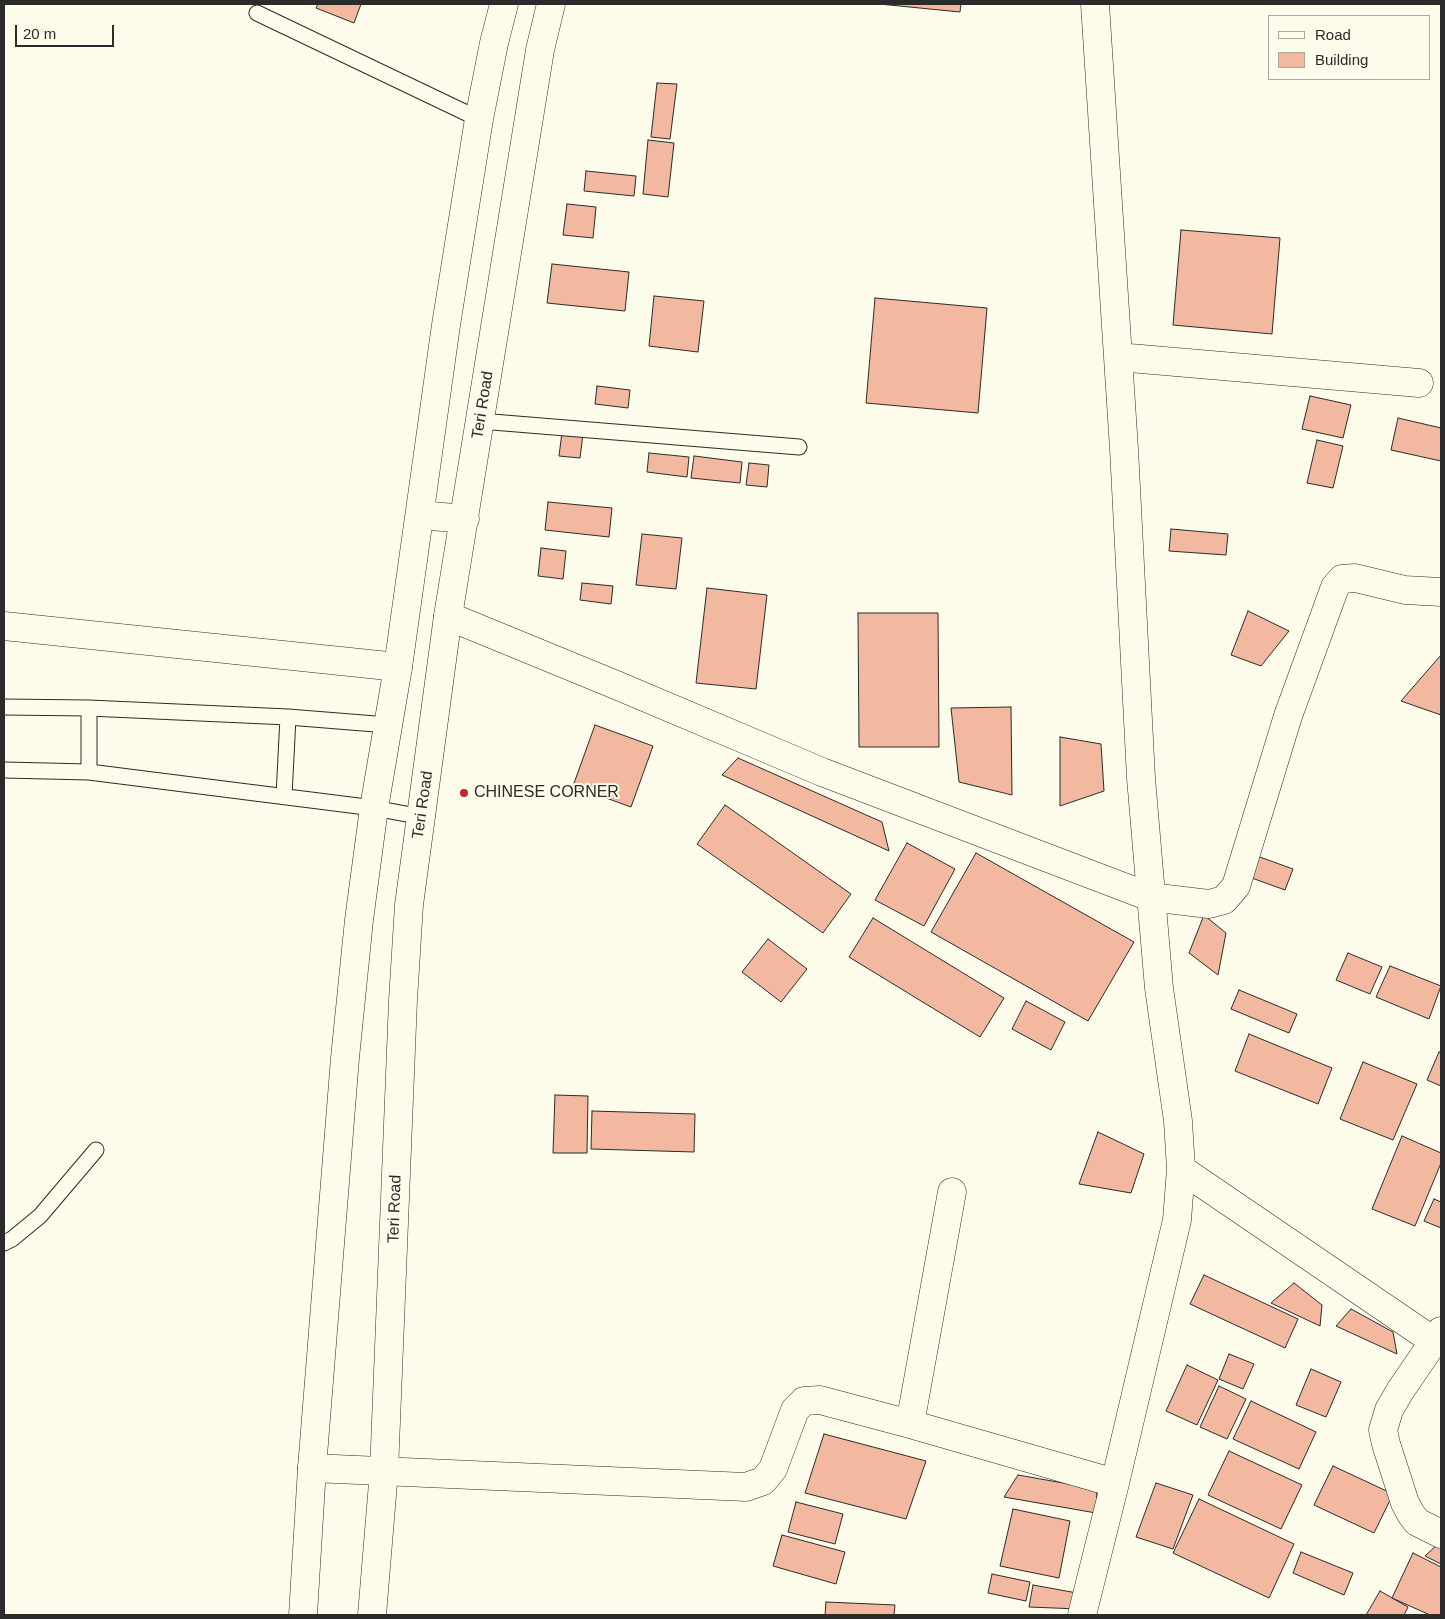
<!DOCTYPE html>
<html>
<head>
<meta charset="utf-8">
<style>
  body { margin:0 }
  #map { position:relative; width:1445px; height:1619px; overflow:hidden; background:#fdfbea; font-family:Helvetica,sans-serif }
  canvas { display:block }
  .frame { position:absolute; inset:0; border:5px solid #2b2b2b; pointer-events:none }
  .legend { position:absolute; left:1268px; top:15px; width:162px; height:65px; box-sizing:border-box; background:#fdfbea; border:1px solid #a9a89e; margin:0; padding:6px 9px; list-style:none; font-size:15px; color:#2b2b2b }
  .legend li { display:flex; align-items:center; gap:10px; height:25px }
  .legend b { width:25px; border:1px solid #a9a89e }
  .scale { position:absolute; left:15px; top:25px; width:99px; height:22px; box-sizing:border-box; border:2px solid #2b2b2b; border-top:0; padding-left:6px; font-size:15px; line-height:18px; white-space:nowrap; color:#2b2b2b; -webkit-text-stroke:4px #fdfbea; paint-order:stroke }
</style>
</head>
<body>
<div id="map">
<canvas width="1445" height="1619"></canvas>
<div class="frame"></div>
<ul class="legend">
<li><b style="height:6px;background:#fdfbea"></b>Road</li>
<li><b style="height:14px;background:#f2b8a0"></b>Building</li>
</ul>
<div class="scale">20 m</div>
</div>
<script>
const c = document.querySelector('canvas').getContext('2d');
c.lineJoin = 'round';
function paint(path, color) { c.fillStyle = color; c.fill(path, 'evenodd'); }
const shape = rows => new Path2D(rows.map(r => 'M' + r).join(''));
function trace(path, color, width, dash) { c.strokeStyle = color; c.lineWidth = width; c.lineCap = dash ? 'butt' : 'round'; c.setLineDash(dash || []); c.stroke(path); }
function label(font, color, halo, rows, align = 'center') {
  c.font = font + ' Helvetica,sans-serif'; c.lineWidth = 4; c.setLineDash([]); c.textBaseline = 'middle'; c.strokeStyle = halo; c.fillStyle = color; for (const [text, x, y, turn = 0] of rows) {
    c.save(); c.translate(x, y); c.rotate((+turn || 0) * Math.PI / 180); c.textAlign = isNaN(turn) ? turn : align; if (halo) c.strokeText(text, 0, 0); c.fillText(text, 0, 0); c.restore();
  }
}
const building = shape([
  [318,4,361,4,354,23,316,8,318,4],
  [879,4,961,4,960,12,879,4],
  [657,83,677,84,670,139,651,137,657,83],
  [648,140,674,143,668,197,643,194,648,140],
  [586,171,636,176,634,196,584,191,586,171],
  [567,204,596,207,593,238,563,235,567,204],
  [1181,230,1280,238,1272,334,1173,325,1181,230],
  [552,264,629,272,625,311,547,303,552,264],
  [654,296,704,301,698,352,649,346,654,296],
  [875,298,987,308,978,413,866,403,875,298],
  [597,386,630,390,628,408,595,404,597,386],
  [1310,396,1351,405,1343,438,1302,429,1310,396],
  [1398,418,1441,428,1441,461,1391,450,1398,418],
  [562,432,583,434,580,458,559,456,562,432],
  [1317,440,1343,446,1333,488,1307,483,1317,440],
  [649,453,689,457,687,477,647,472,649,453],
  [694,456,742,462,740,483,691,478,694,456],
  [749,463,769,465,767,487,746,485,749,463],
  [548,502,612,508,609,537,545,530,548,502],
  [1171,529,1228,534,1226,555,1169,551,1171,529],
  [642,534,682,538,676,589,636,585,642,534],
  [541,548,566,551,563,579,538,576,541,548],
  [582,583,613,586,611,604,580,600,582,583],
  [707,588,767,595,756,689,696,683,707,588],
  [1248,611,1289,631,1261,666,1231,655,1248,611],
  [858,613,938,613,939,747,859,747,858,613],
  [1441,655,1441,715,1401,701,1441,655],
  [1011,707,1012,795,959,782,951,708,1011,707],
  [595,725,653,746,631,807,573,786,595,725],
  [1060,737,1101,744,1104,791,1060,806,1060,737],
  [738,758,882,822,889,851,722,775,738,758],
  [725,805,851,894,823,933,697,844,725,805],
  [907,843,955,869,924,926,875,900,907,843],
  [976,853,1134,942,1088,1021,931,932,976,853],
  [1257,856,1293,869,1285,890,1249,877,1257,856],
  [1204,915,1226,933,1218,975,1189,953,1204,915],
  [873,918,1004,998,980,1037,849,957,873,918],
  [768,939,807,969,781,1002,742,972,768,939],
  [1348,953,1382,967,1370,994,1336,980,1348,953],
  [1390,966,1441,986,1429,1019,1376,997,1390,966],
  [1239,990,1297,1014,1289,1033,1231,1009,1239,990],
  [1026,1001,1065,1022,1051,1050,1012,1029,1026,1001],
  [1249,1034,1332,1068,1318,1104,1235,1071,1249,1034],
  [1439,1052,1441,1053,1441,1086,1427,1080,1439,1052],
  [1363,1062,1417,1084,1393,1140,1340,1119,1363,1062],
  [555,1095,588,1096,587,1153,553,1153,555,1095],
  [592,1111,695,1114,694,1152,591,1149,592,1111],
  [1098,1132,1144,1154,1131,1193,1079,1184,1098,1132],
  [1402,1136,1441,1153,1441,1163,1415,1226,1372,1209,1402,1136],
  [1434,1199,1441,1202,1441,1228,1424,1221,1434,1199],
  [1204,1275,1298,1319,1285,1348,1190,1304,1204,1275],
  [1294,1283,1322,1305,1320,1326,1271,1303,1294,1283],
  [1351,1309,1393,1332,1397,1354,1336,1326,1351,1309],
  [1229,1354,1254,1364,1243,1389,1219,1379,1229,1354],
  [1187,1365,1218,1380,1197,1425,1166,1411,1187,1365],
  [1311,1369,1341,1382,1326,1417,1296,1405,1311,1369],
  [1219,1386,1246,1399,1227,1439,1200,1427,1219,1386],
  [1251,1401,1316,1432,1299,1469,1233,1439,1251,1401],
  [824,1434,926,1461,906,1519,805,1493,824,1434],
  [1229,1451,1302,1485,1281,1529,1208,1495,1229,1451],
  [1333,1466,1393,1494,1374,1533,1314,1505,1333,1466],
  [1018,1475,1097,1489,1096,1513,1004,1497,1018,1475],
  [1156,1483,1193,1495,1173,1549,1136,1537,1156,1483],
  [1199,1499,1294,1544,1269,1598,1173,1553,1199,1499],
  [796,1502,843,1514,835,1544,788,1532,796,1502],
  [1013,1509,1070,1521,1059,1578,1000,1566,1013,1509],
  [782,1535,845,1552,836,1584,773,1566,782,1535],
  [1438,1544,1441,1546,1441,1564,1425,1556,1438,1544],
  [1301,1552,1353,1573,1344,1595,1293,1573,1301,1552],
  [1413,1553,1441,1567,1441,1615,1430,1615,1392,1598,1413,1553],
  [992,1574,1030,1582,1026,1601,988,1593,992,1574],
  [1033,1585,1077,1593,1079,1609,1029,1607,1033,1585],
  [1380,1591,1408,1607,1404,1615,1366,1615,1380,1591],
  [826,1602,895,1605,894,1615,825,1615,826,1602]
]);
const service = shape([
  [257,13,479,119],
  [480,421,799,447],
  [4,707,89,708,288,717,388,725],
  [4,770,89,772,374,808,422,817],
  [89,772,89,708],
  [284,796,288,717],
  [4,1243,12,1239,40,1216,96,1150]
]);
const minor = shape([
  [1118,357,1419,383],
  [448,616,616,685,822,772,1150,897,1209,904,1224,900,1236,886,1288,716,1335,587,1342,579,1355,578,1405,590,1441,592],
  [4,626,398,667],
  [1181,1169,1435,1342],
  [1441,1331,1400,1391,1389,1410,1383,1430,1386,1444,1405,1503,1411,1514,1417,1522,1441,1534],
  [910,1424,952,1192],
  [312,1468,746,1487,763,1481,773,1469,795,1410,804,1401,820,1400,910,1424,1115,1483],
  [1082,1615,1115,1483,1177,1220,1181,1169,1178,1121,1159,988,1141,778,1124,449,1095,4]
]);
const tertiary = shape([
  [420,515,465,519],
  [303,1615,312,1468,345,1058,359,920,374,808,398,667,446,325,479,119,494,43,504,4],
  [372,1615,384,1471,403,1000,409,905,448,616,540,50,551,4]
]);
const markers = [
  [464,793,5,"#c62828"]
];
const streetNames = [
  ["Teri Road",483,405,-81],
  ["Teri Road",423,805,-82],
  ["Teri Road",395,1209,-88]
];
const poiNames = [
  ["CHINESE CORNER",474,793]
];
paint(building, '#f2b8a0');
trace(building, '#2b2b2b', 1);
trace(service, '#2b2b2b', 17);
trace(minor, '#2b2b2b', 29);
trace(tertiary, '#2b2b2b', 29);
trace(service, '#fdfbea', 15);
trace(minor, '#fdfbea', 28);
trace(tertiary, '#fdfbea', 28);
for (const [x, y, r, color] of markers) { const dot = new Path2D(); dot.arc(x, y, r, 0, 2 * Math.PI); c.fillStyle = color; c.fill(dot); trace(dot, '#fdfbea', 2); }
label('16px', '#2b2b2b', '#fdfbea', streetNames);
label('16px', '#2b2b2b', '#fdfbea', poiNames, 'left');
</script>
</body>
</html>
